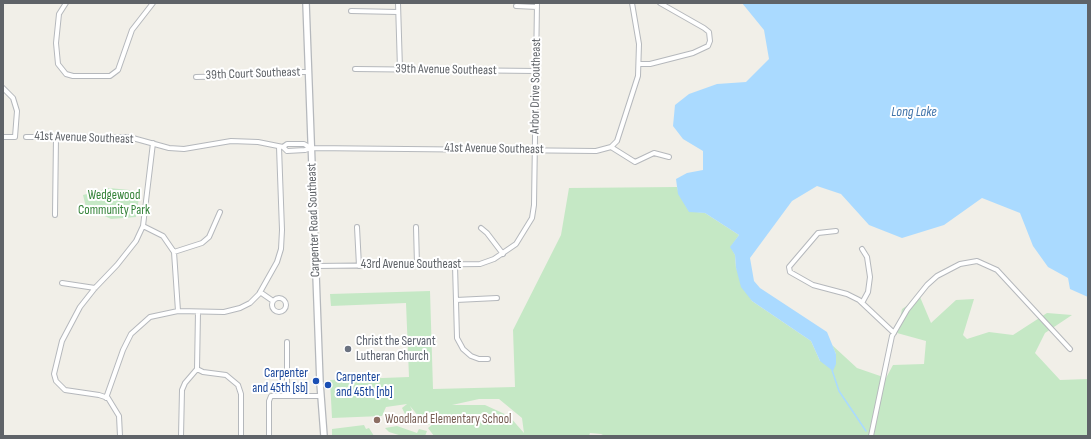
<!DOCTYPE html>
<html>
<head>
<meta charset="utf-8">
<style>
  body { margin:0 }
  #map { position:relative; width:1091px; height:439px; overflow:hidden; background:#f1efe8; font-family:"Sofia Sans Condensed",sans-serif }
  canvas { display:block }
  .frame { position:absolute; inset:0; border:4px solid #5f6368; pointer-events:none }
</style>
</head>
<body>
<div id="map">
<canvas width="1091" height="439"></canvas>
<div class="frame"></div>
</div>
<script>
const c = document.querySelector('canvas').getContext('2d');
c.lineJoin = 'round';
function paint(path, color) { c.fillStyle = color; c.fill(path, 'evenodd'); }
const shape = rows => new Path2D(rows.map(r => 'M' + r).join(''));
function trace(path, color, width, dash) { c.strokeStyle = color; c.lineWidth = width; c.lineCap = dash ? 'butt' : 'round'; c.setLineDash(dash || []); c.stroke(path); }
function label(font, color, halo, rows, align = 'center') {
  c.font = font + ' "Sofia Sans Condensed",sans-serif'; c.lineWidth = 4; c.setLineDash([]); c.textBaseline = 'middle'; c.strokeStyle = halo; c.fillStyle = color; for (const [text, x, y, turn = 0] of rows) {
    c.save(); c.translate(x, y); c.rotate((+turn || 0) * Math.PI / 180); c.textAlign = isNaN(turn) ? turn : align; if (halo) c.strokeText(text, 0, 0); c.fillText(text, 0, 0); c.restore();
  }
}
const green = shape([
  [677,187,679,194,689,211,705,213,739,235,731,247,735,255,736,268,752,301,811,341,820,361,836,354,832,345,857,368,886,378,893,365,924,364,926,341,897,333,902,309,920,297,931,323,956,300,974,299,963,335,967,339,989,332,1013,335,1047,313,1072,315,1045,333,1035,353,1060,380,1088,379,1088,436,605,436,601,434,590,433,589,436,434,436,428,428,434,423,429,425,424,423,410,406,412,410,405,414,402,408,407,404,386,407,382,416,332,418,330,380,409,377,406,303,331,306,330,294,430,291,433,389,515,387,513,330,561,235,569,188],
  [479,399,499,399,522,418,524,433,509,416,485,405,452,405],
  [109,188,140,191,136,217,111,219,86,207,83,195],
  [364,425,366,429,369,428,374,436,332,436,332,429],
  [397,426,417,433,419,429,427,431,425,436,402,436,389,432,385,428]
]);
const water = shape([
  [742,3,1088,3,1088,297,1070,289,1068,278,1048,267,1033,246,1020,213,982,198,944,225,902,238,869,225,841,194,817,186,792,201,750,258,754,281,760,288,827,332,836,354,836,364,833,371,820,361,811,341,752,301,741,287,736,268,735,255,730,247,739,235,705,213,689,212,678,194,676,179,687,173,703,170,703,151,683,139,673,126,675,105,689,94,717,84,746,82,769,59,764,30]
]);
const stream = shape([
  [832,370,839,391,866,431]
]);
const minor = shape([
  [66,3,59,14,56,43,58,64,66,74,73,76,110,76,118,70,132,30,153,3],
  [398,3,400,69],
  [516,6,537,7],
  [351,11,398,12],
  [640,64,650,64,693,53,708,46,710,41,709,32,704,28,660,3],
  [355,69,536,71],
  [196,77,233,76,253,72,309,72],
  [3,88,13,98,17,111,15,137,3,137],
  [26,137,129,137,169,148,184,149,231,141,258,142,283,147,287,151,305,150,311,148,596,151,611,147,635,162,654,153,669,157],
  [283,147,287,144,304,144,311,148],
  [611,147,617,141,638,76,639,44,632,3],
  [55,215,56,137],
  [143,226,163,236,174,252,178,311],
  [357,227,359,266],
  [416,227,417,265],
  [481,228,487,233,503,254],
  [836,231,818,233,789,267,790,272,813,285,847,294,859,300,894,333],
  [174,252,202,243,209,237,220,212],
  [455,265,457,338,463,349,471,356,479,359,488,359],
  [316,266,480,264,494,259,516,244,532,218,534,205,537,3],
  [62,283,95,288],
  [260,292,273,301],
  '272 305a7 7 0 1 1 14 0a7 7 0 1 1-14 0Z',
  [456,300,497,298],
  [862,303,868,292,870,277,867,257,862,249],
  [287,342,287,396],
  [197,369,203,372,226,375,238,385,241,394,241,436],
  [106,398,123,350,131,334,150,317,178,311,224,312,240,308,250,303,259,294,277,262,281,249,282,230,279,147],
  [120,436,119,416,108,398,99,395,65,390,56,381,54,374,62,341,80,307,95,288,117,265,136,241,143,226,153,143],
  [181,436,182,390,185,383,197,369,198,312],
  [269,436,269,401,271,396,321,396],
  [871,436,892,336,907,310,927,285,937,276,960,264,977,261,997,270,1070,349]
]);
const tertiary = shape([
  [306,3,320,383,324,436]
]);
const markers = [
  [348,349,4,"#6b7280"],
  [316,381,4,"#1a4fb4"],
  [328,385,4,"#1a4fb4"],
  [377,420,4,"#8d6e63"]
];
const streetNames = [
  ["39th Avenue Southeast",446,70,1],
  ["39th Court Southeast",253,74,-2],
  ["Arbor Drive Southeast",536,86,-89],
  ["41st Avenue Southeast",84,138,2],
  ["41st Avenue Southeast",494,149,1],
  ["Carpenter Road Southeast",314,220,-92],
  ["43rd Avenue Southeast",411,265]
];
const parkNames = [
  ["Wedgewood",114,196],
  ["Community Park",114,211]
];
const worshipNames = [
  ["Christ the Servant",356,342],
  ["Lutheran Church",356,357]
];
const transitNames = [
  ["Carpenter",308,374],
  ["and 45th [sb]",308,389],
  ["Carpenter",336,378,"left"],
  ["and 45th [nb]",336,393,"left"]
];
const educationNames = [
  ["Woodland Elementary School",385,420]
];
const waterNames = [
  ["Long Lake",914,112]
];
paint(green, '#c5e8c5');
paint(water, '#aadaff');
trace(stream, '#aadaff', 1.5);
trace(minor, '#b5b8bc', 6);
trace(tertiary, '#b5b8bc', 8);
trace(minor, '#fff', 4);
trace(tertiary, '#fff', 5.5);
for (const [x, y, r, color] of markers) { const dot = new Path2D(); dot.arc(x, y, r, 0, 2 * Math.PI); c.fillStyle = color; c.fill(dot); trace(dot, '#fff', 1.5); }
label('13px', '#5f6368', '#fff', streetNames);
label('13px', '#348238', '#fff', parkNames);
label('13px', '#5b616d', '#fff', worshipNames, 'left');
label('13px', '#164399', '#fff', transitNames, 'right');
label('13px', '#785e54', '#fff', educationNames, 'left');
label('italic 14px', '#4174aa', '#fff', waterNames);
</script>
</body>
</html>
